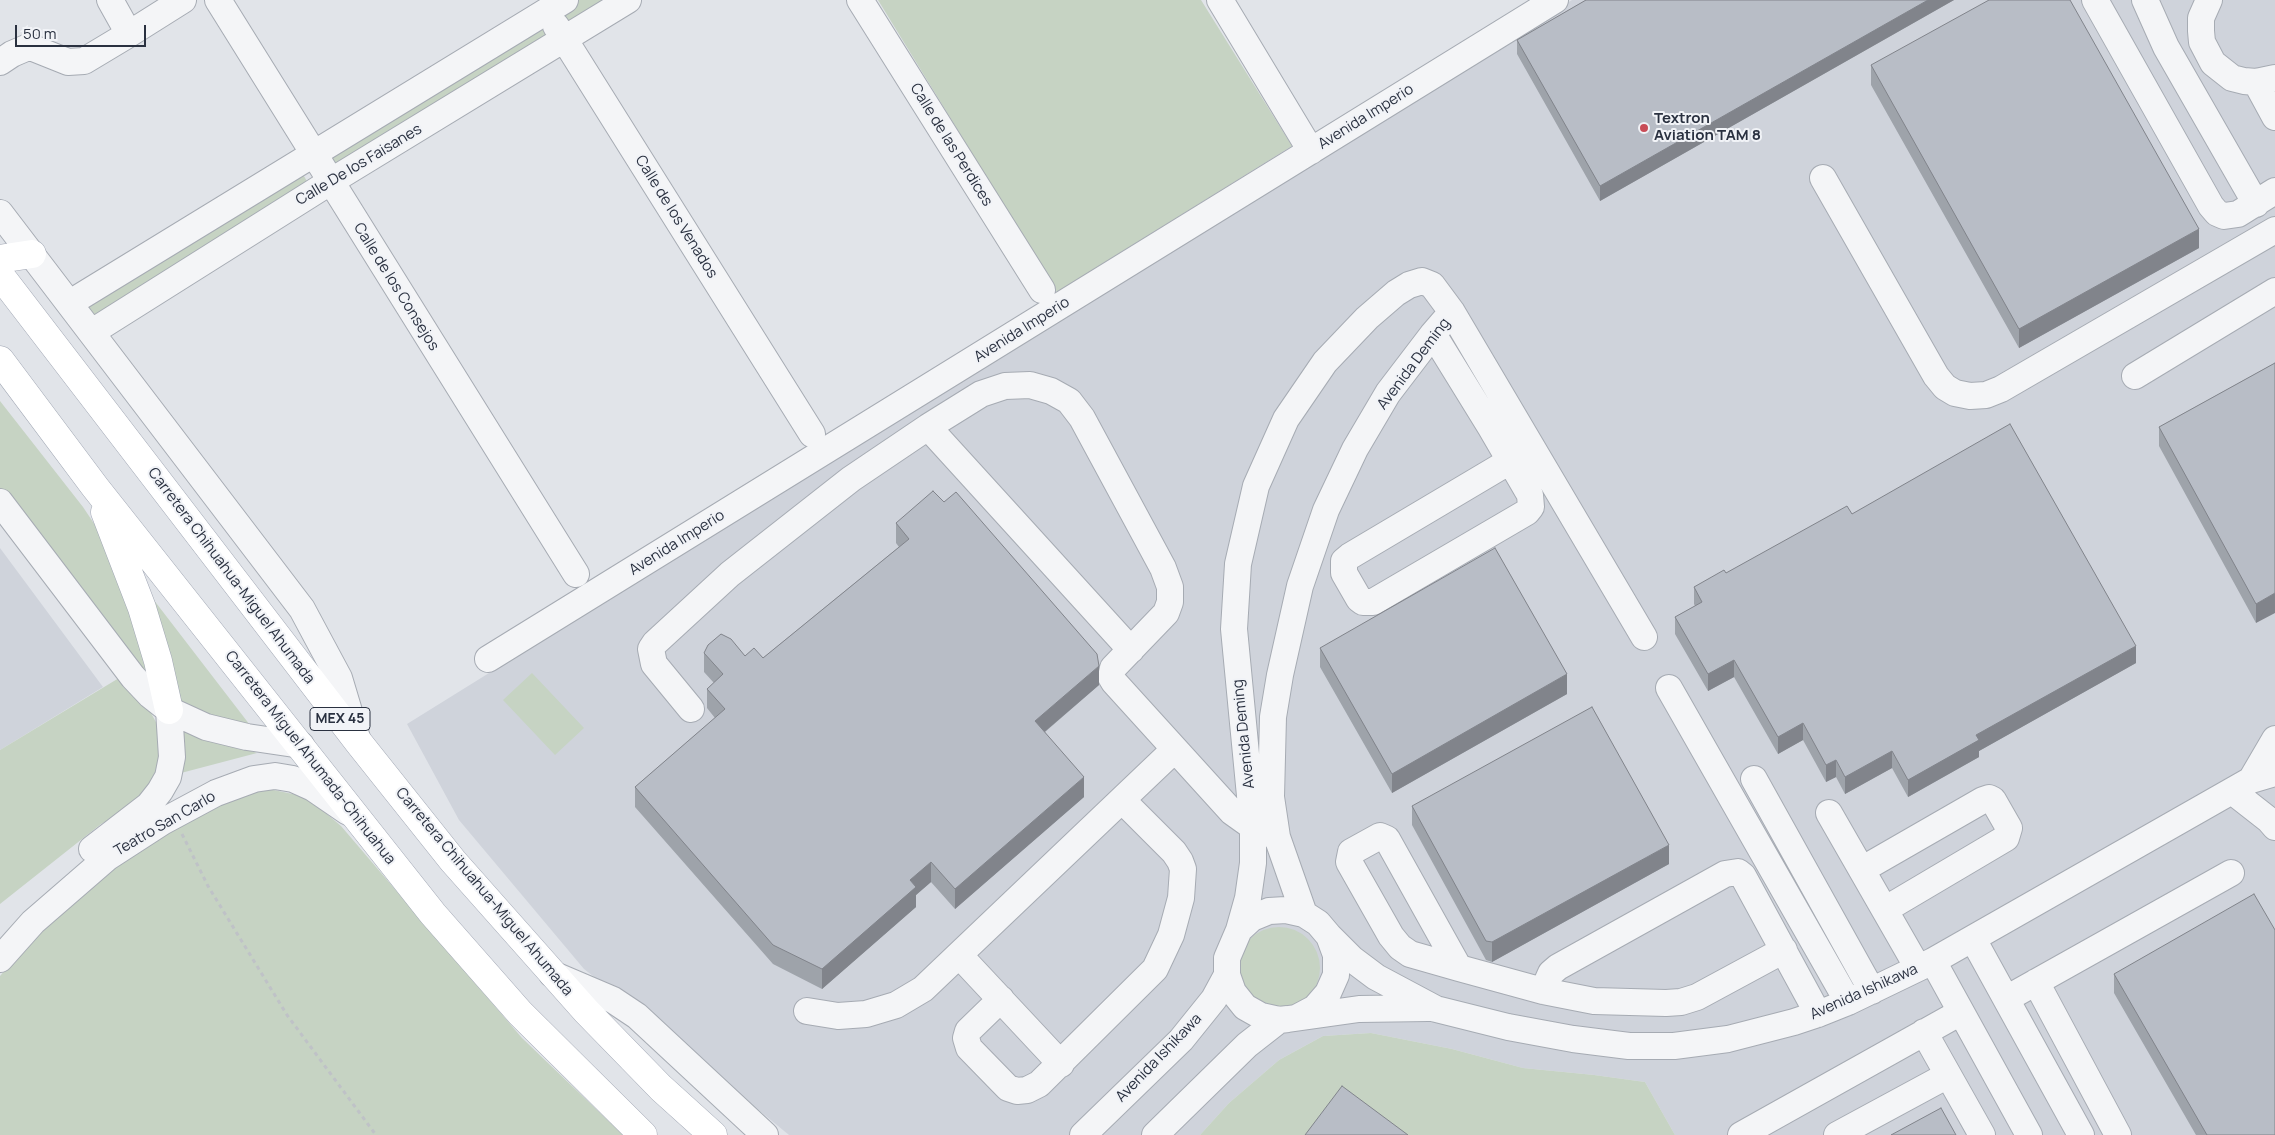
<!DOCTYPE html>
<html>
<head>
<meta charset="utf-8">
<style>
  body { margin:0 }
  #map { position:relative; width:2275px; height:1135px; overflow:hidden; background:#e1e4e9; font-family:Manrope,sans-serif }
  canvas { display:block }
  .scale { position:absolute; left:15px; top:25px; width:131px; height:22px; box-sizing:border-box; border:2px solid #2a3140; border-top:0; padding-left:6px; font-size:15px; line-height:18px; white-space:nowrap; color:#2a3140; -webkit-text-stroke:4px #f1f3f7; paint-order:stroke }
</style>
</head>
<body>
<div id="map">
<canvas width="2275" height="1135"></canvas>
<div class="scale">50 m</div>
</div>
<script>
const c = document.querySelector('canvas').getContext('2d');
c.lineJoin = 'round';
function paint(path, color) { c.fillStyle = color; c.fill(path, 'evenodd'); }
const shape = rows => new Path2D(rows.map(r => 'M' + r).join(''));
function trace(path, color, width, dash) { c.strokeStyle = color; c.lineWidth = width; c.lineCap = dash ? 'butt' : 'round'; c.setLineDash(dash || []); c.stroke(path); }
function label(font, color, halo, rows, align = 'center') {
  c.font = font + ' Manrope,sans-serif'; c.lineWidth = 4; c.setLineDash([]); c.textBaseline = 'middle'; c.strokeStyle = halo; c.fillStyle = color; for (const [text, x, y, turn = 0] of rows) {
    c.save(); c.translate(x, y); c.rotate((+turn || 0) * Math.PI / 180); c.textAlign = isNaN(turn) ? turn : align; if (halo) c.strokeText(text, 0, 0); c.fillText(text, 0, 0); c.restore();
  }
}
const built = shape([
  [1572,0,2275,0,2275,1135,1675,1135,1645,1082,1594,1075,1523,1068,1452,1049,1371,1033,1323,1036,1279,1060,1229,1103,1200,1135,789,1135,642,1014,584,969,459,820,407,724],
  [0,548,103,687,0,750]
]);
const green = shape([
  [578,0,604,0,565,24,558,13],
  [878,0,1201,0,1292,146,1057,292],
  [544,21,551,33,337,167,330,155],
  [301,171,308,183,95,316,87,305],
  [0,401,83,507,103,537,146,644,147,679,0,488],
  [140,582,253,729,175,703],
  [532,673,584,728,555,755,503,700],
  [119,678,145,702,157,724,160,771,151,790,122,813,101,824,0,904,0,750],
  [181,728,257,753,181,773],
  [264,788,307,797,341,826,522,1038,623,1135,0,1135,0,976,38,932,91,883,181,825,232,797],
  '1238 968a41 41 0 1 1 82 0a41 41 0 1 1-82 0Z',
  [1371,1033,1452,1049,1523,1068,1594,1075,1645,1082,1675,1135,1200,1135,1229,1103,1279,1060,1323,1036]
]);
const path = shape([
  [182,834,208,886,287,1015,376,1135]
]);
const minor = shape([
  [218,0,576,574],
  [860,0,1042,290],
  [1220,0,1311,151],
  [2095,0,2211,206,2217,213,2224,216,2238,214,2275,191],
  [2145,0,2166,47,2256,204],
  [2209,0,2201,18,2201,31,2202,42,2213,63,2232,78,2244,81,2256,82,2275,78],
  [556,26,812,434],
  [129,34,183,0],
  [0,62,12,54,26,48,33,48,68,62,84,61,129,34,110,0],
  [2256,82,2275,117],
  [1823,178,1936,376,1945,387,1955,393,1970,396,1986,395,2001,389,2275,230],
  [0,213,302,609,339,678,357,738],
  [70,303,565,0],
  [92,332,330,182,628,0],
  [1433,334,1491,428,1530,495,1531,507,1527,512,1373,602,1363,602,1359,599,1344,573,1344,561,1350,556,1510,461],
  [2135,376,2275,291],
  [928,427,1131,650],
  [0,502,133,677,150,695,169,710,206,727,247,737,301,745],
  [488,659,1555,0],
  [1669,688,1848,1002],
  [691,709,654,664,651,649,655,643,730,574,851,479,928,427,981,394,1005,386,1030,385,1051,391,1069,401,1082,418,1163,568,1170,587,1170,602,1166,613,1113,668,1111,677,1114,682,1232,812,1253,827,1277,837],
  [2275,739,2251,780,2275,773],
  [1754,779,1872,991],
  [2232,791,2269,820,2275,827],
  [1829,813,1918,968],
  [92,849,149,805,160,791,168,777,172,757,169,710],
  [1863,869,1983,800,1989,798,1993,800,2009,828,2006,838,1886,909],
  [1304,914,1277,837,1271,797,1273,717,1280,675,1300,586,1326,510,1355,449,1388,393,1433,334,1452,312],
  [1239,930,1248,898,1253,863,1253,827,1234,629,1238,564,1256,486,1286,419,1325,362,1367,318,1396,293,1409,285,1422,281,1432,285,1452,312,1644,637],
  [1329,936,1352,959,1376,977,1436,1009,1508,1027,1573,1039,1629,1046,1674,1046,1728,1039,1794,1022,1818,1014,1848,1002,1933,961,2251,780],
  [1973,939,2081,1135],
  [960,956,1061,1064],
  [0,959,33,922,108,857,162,822,216,793,254,779,275,776,293,779,313,788,348,812],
  [1933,961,2029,1135],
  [1459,968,1387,839,1380,836,1351,852,1349,862,1391,936,1400,947,1410,954,1459,968,1543,991,1594,1001,1666,1003,1681,1002,1697,997,1784,950],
  [552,974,613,1000,637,1016,765,1135],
  [2036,982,2118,1135],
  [1543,991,1551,973,1558,967,1725,874,1738,872,1743,876,1818,1014],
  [1001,999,968,1031,966,1038,969,1048,1008,1088,1017,1091,1027,1090,1039,1084,1155,969,1171,935,1181,898,1183,869,1180,861,1174,852,1122,800],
  [2006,999,2231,873],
  [807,1011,838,1016,866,1014,896,1005,923,989,1174,750],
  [1298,1017,1315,1008,1328,993,1336,975,1336,955,1329,936,1318,923,1304,914,1286,910,1269,911,1252,918,1239,930,1227,958,1227,975,1233,992,1245,1007,1261,1016,1279,1020,1288,1019,1359,1009,1428,1008],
  [1924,1032,1982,1135],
  [1083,1135,1181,1040,1214,999,1227,975],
  [1155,1135,1247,1045,1279,1020],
  [1741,1135,1961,1012],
  [1837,1135,1948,1075]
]);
const major = shape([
  [0,259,32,254],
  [0,275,359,743,453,861,586,1011,661,1088,713,1135],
  [0,360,95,487,433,914,520,1013,643,1135],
  [105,512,142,608,158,661,169,710]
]);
const wall = shape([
  [1586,0,1954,0,1600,201,1517,54,1517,40],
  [1871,65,2199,248,2019,348,1871,85],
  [2275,363,2256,623,2159,446,2159,427],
  [1852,514,2136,663,1979,751,1979,757,1908,797,1892,768,1845,794,1836,777,1826,782,1803,740,1778,754,1734,677,1708,691,1675,634,1675,617,1695,606,1694,604,1694,587,1726,573],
  [896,523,1099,685,1045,732,1084,797,955,909,931,882,916,895,916,907,822,989,773,964,635,807,635,787,715,718,707,708,707,689,714,683,704,672,704,653,745,656,763,658,899,547,896,543],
  [1320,648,1567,694,1392,793,1320,667],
  [1412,806,1669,864,1492,962,1486,960,1412,825],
  [2114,974,2275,1135,2196,1135,2114,993]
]);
const shadedWall = shape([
  [1928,0,1954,0,1600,201,1600,186],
  [2199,229,2199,248,2019,348,2019,329],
  [2275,593,2275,613,2256,623,2256,604],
  [2136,646,2136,663,1979,751,1979,757,1908,797,1908,780,1976,735],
  [1734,660,1734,677,1708,691,1708,674],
  [1099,666,1099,685,1035,740,1035,721],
  [1567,674,1567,694,1392,793,1392,774],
  [1803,723,1803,740,1778,754,1778,737],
  [1892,751,1892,768,1845,794,1845,777],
  [1836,760,1836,777,1826,782,1826,765],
  [1084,777,1084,797,955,909,955,889],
  [1669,845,1669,864,1492,962,1492,942],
  [931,862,931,882,916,895,916,907,822,989,822,969,910,880]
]);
const building = shape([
  [1586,0,1928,0,1600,186,1517,40,1586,0],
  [1989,0,2070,0,2199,229,2019,329,1871,65,1989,0],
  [2275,363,2275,593,2256,604,2159,427,2275,363],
  [2010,424,2136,646,1976,735,1979,740,1908,780,1892,751,1845,777,1836,760,1826,765,1803,723,1778,737,1734,660,1708,674,1675,617,1702,602,1694,587,1724,570,1726,573,1847,506,1852,514,2010,424],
  [933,491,944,502,956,492,1097,654,1099,666,1035,721,1084,777,955,889,931,862,910,880,916,887,822,969,773,945,635,787,725,709,707,689,723,674,704,653,708,645,721,634,731,639,745,656,754,648,763,658,909,539,896,523,933,491],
  [1495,548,1567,674,1392,774,1320,648,1495,548],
  [1592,707,1669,845,1492,942,1486,941,1412,806,1592,707],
  [2254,894,2275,930,2275,1135,2207,1135,2114,974,2254,894],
  [1342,1086,1408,1135,1305,1135,1342,1086],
  [1941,1108,1956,1135,1891,1135,1941,1108]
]);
const markers = [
  [1644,128,5,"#c84c57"]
];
const shields = [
  [340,719,60]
];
const shieldNames = [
  ["MEX 45",340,719]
];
const streetNames = [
  ["Avenida Imperio",1366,117,-32],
  ["Calle de las Perdices",951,145,58],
  ["Calle De los Faisanes",359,165,-31],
  ["Calle de los Venados",676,217,58],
  ["Calle de los Consejos",396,287,58],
  ["Avenida Imperio",1022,330,-32],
  ["Avenida Deming",1414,364,-53],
  ["Avenida Imperio",677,543,-32],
  ["Carretera Chihuahua-Miguel Ahumada",231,576,53],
  ["Avenida Deming",1244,734,-96],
  ["Carretera Miguel Ahumada-Chihuahua",310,758,52],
  ["Teatro San Carlo",165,824,-30],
  ["Carretera Chihuahua-Miguel Ahumada",484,892,50],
  ["Avenida Ishikawa",1864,992,-24],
  ["Avenida Ishikawa",1159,1058,-46]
];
const poiNames = [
  ["Textron",1654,119],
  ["Aviation TAM 8",1654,136]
];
paint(built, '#cfd3db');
paint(green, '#c6d3c3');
trace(minor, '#a6abb3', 28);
trace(major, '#a1a7b4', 29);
trace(path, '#bfc2c7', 3, [4, 4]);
trace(minor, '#f4f5f7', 26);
trace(major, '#fff', 28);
paint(wall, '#9ea3aa');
paint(shadedWall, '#81848b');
paint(building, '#b8bdc6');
trace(building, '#81848b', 1);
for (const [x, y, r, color] of markers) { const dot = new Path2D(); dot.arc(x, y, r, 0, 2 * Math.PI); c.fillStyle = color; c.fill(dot); trace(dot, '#f1f3f7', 2); }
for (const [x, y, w] of shields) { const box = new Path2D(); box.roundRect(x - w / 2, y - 11.5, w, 23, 4); c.fillStyle = '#f1f3f7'; c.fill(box); trace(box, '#2a3140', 1); }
label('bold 14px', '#2a3140', null, shieldNames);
label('15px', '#2a3140', '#f1f3f7', streetNames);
label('bold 15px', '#2a3140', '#f1f3f7', poiNames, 'left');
</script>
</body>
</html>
